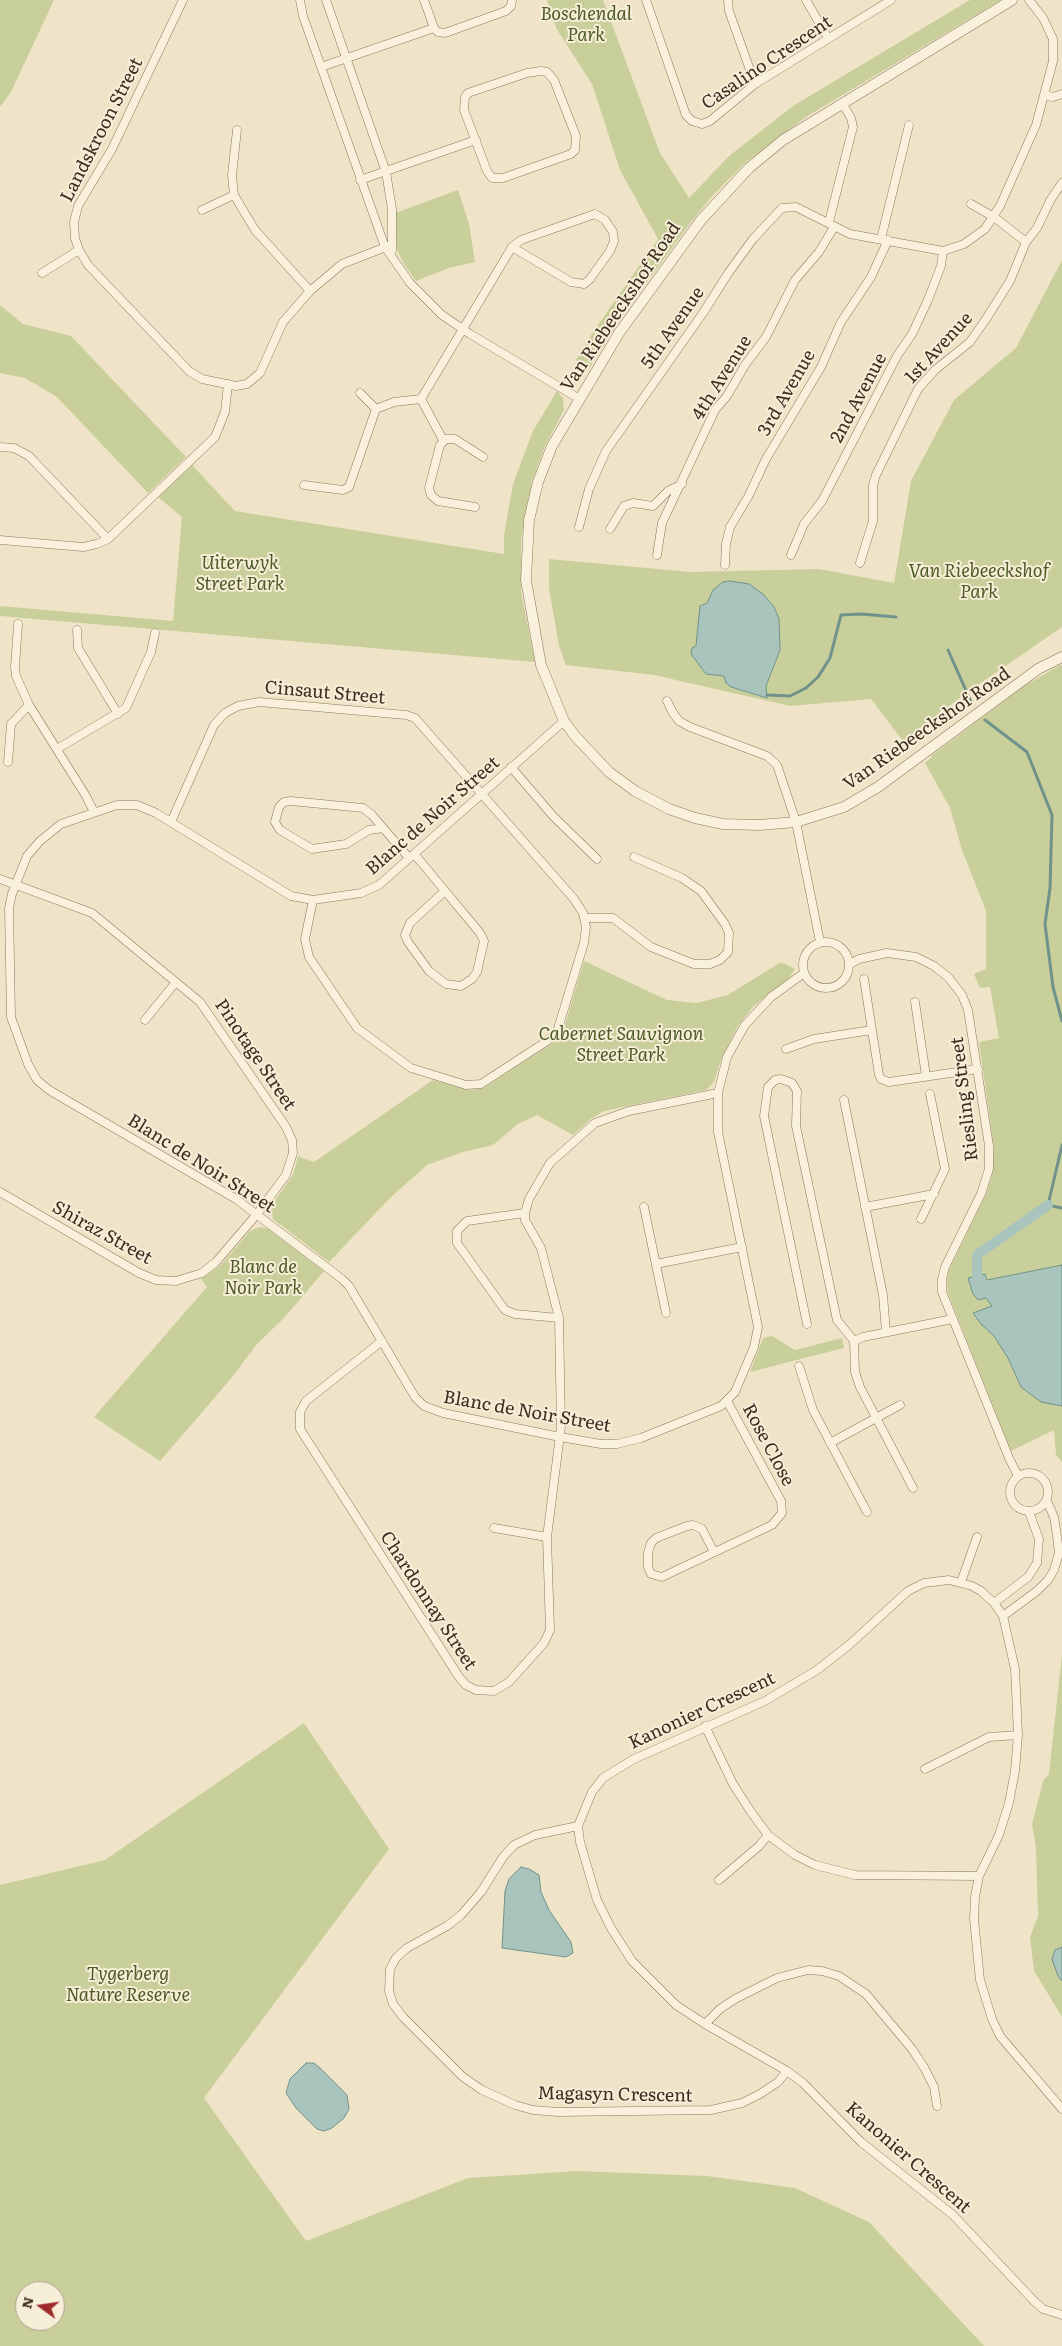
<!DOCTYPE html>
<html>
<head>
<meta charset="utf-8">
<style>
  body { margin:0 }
  #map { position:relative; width:1062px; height:2346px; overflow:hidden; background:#f0e4c8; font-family:Literata,serif }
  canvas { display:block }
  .north { position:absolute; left:15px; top:2281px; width:50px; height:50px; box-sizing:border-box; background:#f7eed8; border:1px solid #ada18e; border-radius:50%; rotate:284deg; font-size:14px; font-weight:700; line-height:20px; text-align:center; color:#3d2e20 }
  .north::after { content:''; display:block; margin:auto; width:18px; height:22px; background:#9e2a2b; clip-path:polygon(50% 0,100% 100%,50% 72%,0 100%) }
</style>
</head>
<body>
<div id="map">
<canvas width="1062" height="2346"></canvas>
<div class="north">N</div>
</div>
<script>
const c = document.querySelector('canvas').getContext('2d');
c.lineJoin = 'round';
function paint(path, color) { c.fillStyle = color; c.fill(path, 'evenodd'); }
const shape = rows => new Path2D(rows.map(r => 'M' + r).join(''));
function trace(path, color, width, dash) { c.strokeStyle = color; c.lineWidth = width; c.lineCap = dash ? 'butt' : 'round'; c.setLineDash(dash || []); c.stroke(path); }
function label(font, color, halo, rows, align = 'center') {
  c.font = font + ' Literata,serif'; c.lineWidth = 4; c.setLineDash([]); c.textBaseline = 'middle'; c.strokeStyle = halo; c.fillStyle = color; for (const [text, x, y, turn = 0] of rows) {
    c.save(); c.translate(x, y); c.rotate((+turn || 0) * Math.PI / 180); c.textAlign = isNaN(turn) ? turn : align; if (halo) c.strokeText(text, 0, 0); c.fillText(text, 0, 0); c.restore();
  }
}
const green = shape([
  [0,0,54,0,11,92,0,107],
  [547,0,603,0,660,153,689,198,729,156,793,106,970,0,1001,0,806,117,746,162,714,194,691,222,623,315,589,369,576,360,593,332,658,239,620,170,592,84,556,28],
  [458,190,469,224,475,262,449,268,416,281,404,264,397,250,395,213],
  [1062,260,1062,627,965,694,903,741,871,699,790,706,654,675,566,665,559,646,549,588,549,559,690,572,819,569,894,583,911,481,954,400,1016,348],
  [0,305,23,324,71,336,186,457,148,493,57,397,25,378,0,373],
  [557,391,563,398,564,410,545,446,532,481,521,539,521,592,535,662,0,616,0,606,173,621,182,517,158,497,192,465,235,511,504,554,504,535,513,484,533,431],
  [1062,664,1062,1462,1056,1455,1054,1430,1011,1451,948,1293,947,1280,949,1270,986,1194,992,1176,994,1148,979,1042,999,1038,990,987,980,988,974,974,986,969,986,911,962,850,950,808,925,763,932,757,931,756,1024,686],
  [584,961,667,1000,697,1003,728,995,781,962,795,969,790,977,753,1007,738,1026,722,1057,714,1082,706,1090,604,1111,591,1119,573,1135,537,1115,518,1124,493,1145,463,1152,427,1165,390,1198,329,1262,273,1219,271,1206,293,1175,298,1156,314,1162,433,1080,470,1090,484,1088,554,1042,564,1028],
  [260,1227,268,1229,324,1271,284,1318,257,1344,229,1381,160,1461,94,1417,207,1287,201,1279,221,1265,250,1231],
  [772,1336,795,1350,842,1338,844,1348,750,1372,763,1338],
  [1062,1654,1062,2017,1034,1971,1030,1937,1038,1916,1036,1847,1032,1824,1043,1781,1049,1774],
  [304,1723,389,1849,204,2098,306,2241,468,2178,577,2171,707,2176,795,2188,869,2222,984,2346,0,2346,0,1885,105,1860],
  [25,2291,55,2291,55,2321,25,2321]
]);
const water = shape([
  [730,581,749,584,763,594,774,607,779,619,780,650,766,686,767,698,731,687,726,683,724,676,706,674,691,654,692,648,696,646,700,606,707,603,713,590,723,582,730,581],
  [1062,1265,1062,1406,1041,1402,1021,1387,1008,1358,994,1336,981,1324,973,1313,992,1306,986,1298,978,1300,973,1294,968,1278,985,1274,987,1280,1062,1265],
  [521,1867,529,1869,539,1875,541,1892,549,1910,571,1942,573,1953,566,1957,502,1948,505,1891,509,1879,521,1867],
  [1062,1947,1062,1981,1058,1976,1052,1959,1055,1950,1062,1947],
  [306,2063,314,2063,320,2068,347,2095,349,2109,344,2118,332,2128,324,2131,317,2129,296,2108,286,2093,290,2079,306,2063]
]);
const stream = shape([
  [948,650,972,704],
  [767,695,790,696,806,688,818,677,830,658,841,615,861,614,896,617],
  [985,720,1027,752,1052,815,1050,888,1045,924,1053,987,1062,1021],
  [1062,1145,1048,1205,1062,1208]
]);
const canal = shape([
  [977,1276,977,1255,1048,1205]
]);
const minor = shape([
  [183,0,112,149,78,206,74,222,75,238,79,250,88,265,189,371,202,379,236,386,247,384,260,373,283,322,310,291,342,264,391,245],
  [300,0,303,16,385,247,410,283,442,315,470,334,578,398],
  [326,0,386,172,392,209,392,250],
  [424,0,434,28,438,32,445,33,506,11,511,6,512,0],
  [646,0,686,115,692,121,702,124,710,121,755,84,891,0],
  [728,0,729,11,755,84],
  [806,0,828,38],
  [321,67,434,28],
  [541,71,547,72,554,80,576,136,575,150,571,154,503,178,492,178,487,171,464,110,465,97,468,93,527,73,541,71],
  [1045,95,1053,97,1062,94],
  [237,130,232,175,234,195,255,230,310,291],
  [360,180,476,140],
  [971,204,994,217,1026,242],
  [202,210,234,195],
  [595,214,605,220,613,232,614,241,610,251,590,279,584,284,571,282,512,247,521,240,595,214],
  [830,218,853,127,851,118,842,103],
  [881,239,909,125],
  [42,273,79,250],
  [360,393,376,409],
  [421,399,512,247],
  [421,399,443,440],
  [0,447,14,448,29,456,108,539],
  [304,485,343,490,349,487,376,409,394,402,421,399],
  [475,507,438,501,431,495,429,488,440,445,446,439,455,439,483,457],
  [579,527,589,489,606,451,703,313,729,272,753,239,782,208,796,207,850,234,943,251,964,244,985,229,1000,206,1036,125,1053,61,1053,39,1043,18,1029,0],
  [610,529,624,506,633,503,653,506,668,491,682,484],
  [0,540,83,547,97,544,108,539,215,437,225,412,228,384],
  [657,555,662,523,715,410,727,396,745,365,766,337,795,280,819,252,834,227],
  [791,555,804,524,822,501,897,356,912,334,928,300,941,266,943,251],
  [860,563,873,521,873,485,876,475,918,389,935,370,970,342,986,319,1010,281,1026,242,1037,228,1051,199,1062,183],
  [725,565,726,544,730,527,748,497,766,459,821,367,841,322,871,277,888,240],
  [18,624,15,667,16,676,29,705,86,796,94,812],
  [77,630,78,648,118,714],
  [667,701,673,713,679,721,690,727,767,756,777,765,796,822,820,942],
  [564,721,379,885,361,893,313,900,291,896,156,813,137,805,117,805,61,824,40,841,27,856,12,894,9,908,11,1017,28,1064,37,1080,49,1090,236,1199,342,1279,349,1286,415,1397,424,1406,443,1413,560,1437,601,1444,617,1444,641,1438,721,1406,735,1392,754,1347,758,1327,718,1132,718,1093,727,1057,745,1025,771,997,804,973],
  [57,749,126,708,151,652,155,633],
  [8,762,11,724,29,705],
  [511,767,553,816,597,859],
  [171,822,214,725,225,713,238,706,259,702,406,715,415,718,574,899,583,913,586,927,584,943,557,1032,547,1041,481,1084,466,1085,411,1068,357,1028,309,957,305,939,313,900],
  [383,828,369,830,346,844,312,849,280,830,275,822,279,807,284,802,291,801,363,808,372,815,409,858],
  [414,854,421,862,445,891,480,933,484,941,477,972,472,979,461,986,446,984,429,971,408,942,405,935,410,923,445,891],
  [0,879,92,913,200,1002,286,1127,292,1140,293,1153,286,1175,257,1214,216,1262,202,1273,176,1281,156,1280,139,1273,0,1192],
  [585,918,613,918,651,947,694,964,710,964,720,960,728,952,729,933,725,924,701,891,682,878,634,857],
  '803 965a23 23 0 1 1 46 0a23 23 0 1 1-46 0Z',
  [850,964,859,959,887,953,916,957,934,966,948,977,962,995,968,1010,989,1146,989,1169,981,1194,945,1267,942,1279,942,1292,1009,1458,1018,1476],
  [864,979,879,1075,881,1079,889,1082,978,1069],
  [915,1002,926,1076],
  [145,1020,176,982],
  [786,1049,814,1039,872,1030],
  [844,1100,883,1295,886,1332],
  [644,1207,666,1313],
  [865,1207,934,1194],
  [525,1213,467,1221,457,1231,457,1243,505,1310,515,1314,559,1318],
  [921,1219,945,1169,930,1094],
  [656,1264,742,1247],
  [807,1324,764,1116,768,1087,775,1080,781,1079,792,1083,797,1091,796,1126,837,1320,854,1341,855,1372,860,1387,913,1488],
  [382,1341,306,1401,300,1412,300,1429,459,1677,466,1685,476,1690,494,1691,509,1682,544,1643,550,1630,547,1537,561,1427,559,1318,541,1248,525,1220,525,1213,529,1199,550,1163,595,1123,629,1111,718,1093],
  [854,1341,863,1337,953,1319],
  [799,1366,813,1410,867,1512],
  [830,1443,900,1405],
  '1010 1492a19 19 0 1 1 38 0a19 19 0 1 1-38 0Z',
  [494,1528,547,1537],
  [714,1552,702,1529,693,1525,687,1526,656,1538,651,1543,648,1553,648,1567,651,1574,662,1577,772,1525,782,1513,781,1501,727,1401],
  [961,1582,977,1537],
  [994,1603,1028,1577,1037,1563,1039,1539,1029,1512],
  [1003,1616,1037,1591,1048,1580,1054,1570,1059,1553,1057,1536,1054,1517,1047,1501],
  [705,1726,733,1784,751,1812,768,1835,795,1855,815,1865,855,1875,979,1876],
  [925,1769,989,1737,1018,1735],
  [578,1826,535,1835,514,1845,503,1857,481,1892,461,1915,447,1926,407,1948,396,1958,390,1969,389,1991,393,2004,403,2017,463,2077,482,2090,515,2105,533,2110,558,2112,711,2110,742,2103,760,2094,778,2082,787,2071],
  [719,1880,759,1846,768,1835],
  [705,2024,720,2009,735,1999,777,1978,808,1970,822,1971,839,1976,866,1994,912,2049,925,2069,934,2087,937,2106],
  [1062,2109,1000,2036,992,2019,980,1980,974,1919,975,1897,979,1876,999,1835,1009,1803,1015,1771,1018,1735,1015,1669,1003,1616,994,1603,981,1591,972,1586,949,1580,924,1583,908,1591,849,1645,817,1670,765,1701,634,1759,603,1778,592,1792,578,1826,580,1842,597,1900,611,1928,632,1961,676,2005,705,2024,787,2071,803,2083,861,2142,953,2215,1034,2301,1043,2309,1062,2315]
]);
const tertiary = shape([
  [1012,0,783,140,749,168,701,220,619,333,552,446,538,482,529,520,526,580,541,665,564,721,575,736,609,772,635,791,669,809,695,818,723,824,759,825,796,822,844,807,878,787,1038,669,1062,657]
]);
const parkNames = [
  ["Boschendal",586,15],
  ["Park",586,36],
  ["Uiterwyk",240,564],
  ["Street Park",240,585],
  ["Van Riebeeckshof",979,572],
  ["Park",979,593],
  ["Cabernet Sauvignon",621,1035],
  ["Street Park",621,1056],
  ["Blanc de",263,1268],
  ["Noir Park",263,1289],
  ["Tygerberg",128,1975],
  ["Nature Reserve",128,1996]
];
const streetNames = [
  ["Casalino Crescent",767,63,-34],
  ["Landskroon Street",102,130,-63],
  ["Van Riebeeckshof Road",621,307,-56],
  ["5th Avenue",673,328,-55],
  ["1st Avenue",939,348,-47],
  ["4th Avenue",722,378,-58],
  ["3rd Avenue",787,393,-60],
  ["2nd Avenue",859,398,-62],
  ["Cinsaut Street",325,693,5],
  ["Van Riebeeckshof Road",927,729,-35],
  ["Blanc de Noir Street",433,816,-41],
  ["Pinotage Street",255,1055,56],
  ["Riesling Street",965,1099,-97],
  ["Blanc de Noir Street",201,1164,32],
  ["Shiraz Street",102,1233,29],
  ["Blanc de Noir Street",527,1412,10],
  ["Rose Close",768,1445,62],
  ["Chardonnay Street",428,1601,57],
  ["Kanonier Crescent",702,1711,-25],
  ["Magasyn Crescent",615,2095,1],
  ["Kanonier Crescent",908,2158,41]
];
paint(green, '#c9cf9b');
paint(water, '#a9c4bc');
trace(water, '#6f938a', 1);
trace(stream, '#6f938a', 3);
trace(canal, '#a9c4bc', 10);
trace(minor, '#8d765c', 9);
trace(tertiary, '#8d765c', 11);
trace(minor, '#faf1dc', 8);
trace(tertiary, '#faf1dc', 10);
label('italic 18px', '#4d5a26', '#f7eed8', parkNames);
label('18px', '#3d2e20', '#f7eed8', streetNames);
</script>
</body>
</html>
